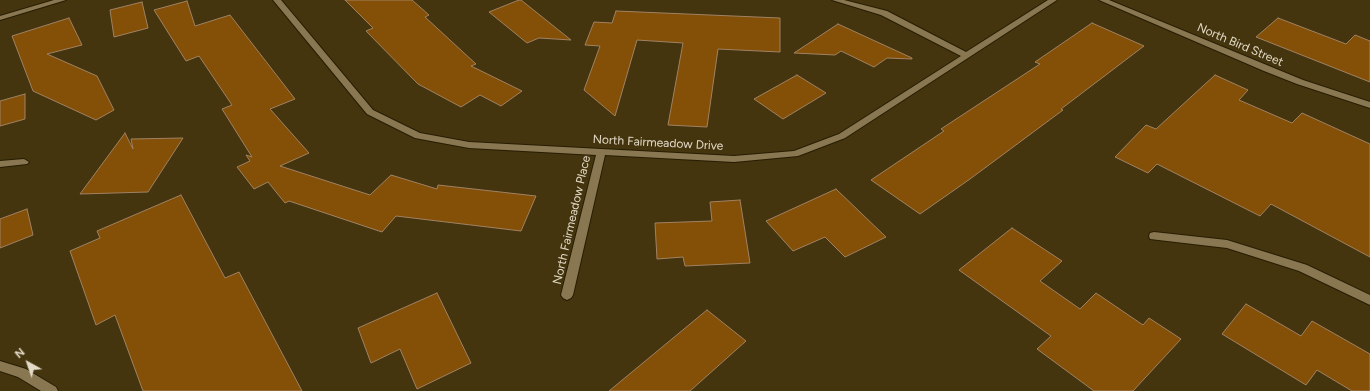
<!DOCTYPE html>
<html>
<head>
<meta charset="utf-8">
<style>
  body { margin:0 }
  #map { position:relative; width:1370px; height:391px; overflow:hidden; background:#44350f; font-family:Figtree,sans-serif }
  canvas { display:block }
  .north { position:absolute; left:8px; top:343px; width:40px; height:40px; -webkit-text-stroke:3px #44350f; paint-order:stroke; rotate:320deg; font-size:11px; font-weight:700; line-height:16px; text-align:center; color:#e4dbc7 }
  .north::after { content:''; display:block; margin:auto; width:14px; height:18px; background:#e4dbc7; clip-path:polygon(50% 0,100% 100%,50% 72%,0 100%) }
</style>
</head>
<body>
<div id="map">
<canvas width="1370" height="391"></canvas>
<div class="north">N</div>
</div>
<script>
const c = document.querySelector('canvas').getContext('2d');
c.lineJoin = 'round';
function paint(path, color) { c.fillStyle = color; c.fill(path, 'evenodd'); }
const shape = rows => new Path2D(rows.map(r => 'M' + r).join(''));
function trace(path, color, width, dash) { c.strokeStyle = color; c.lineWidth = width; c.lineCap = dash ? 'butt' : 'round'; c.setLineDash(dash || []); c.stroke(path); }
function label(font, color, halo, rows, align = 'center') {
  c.font = font + ' Figtree,sans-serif'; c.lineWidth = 3; c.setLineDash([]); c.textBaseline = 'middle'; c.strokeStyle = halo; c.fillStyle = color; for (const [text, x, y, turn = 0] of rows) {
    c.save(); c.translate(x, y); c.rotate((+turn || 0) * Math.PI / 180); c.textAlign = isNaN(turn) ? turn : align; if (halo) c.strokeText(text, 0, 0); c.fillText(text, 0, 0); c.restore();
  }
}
const building = shape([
  [345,0,412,0,429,15,425,17,476,64,471,66,522,91,501,106,480,95,461,107,418,84,366,31,373,28,345,0],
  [519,0,521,0,571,40,539,38,527,43,489,12,519,0],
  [187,1,195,26,230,15,295,99,270,109,309,153,280,166,370,195,391,175,437,189,438,185,536,196,521,231,396,216,382,232,289,201,285,203,268,182,254,189,237,167,250,161,246,155,252,157,222,109,232,105,199,56,186,61,154,10,187,1],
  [142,2,148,28,114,37,110,10,142,2],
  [616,11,780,18,780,52,718,49,707,127,668,125,683,43,637,40,615,116,584,90,600,46,585,45,594,22,612,23,616,11],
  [69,18,82,45,47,54,97,76,114,110,96,120,33,91,12,36,69,18],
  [1278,18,1346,44,1355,35,1370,41,1370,82,1256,37,1278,18],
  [1092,23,1144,46,1061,109,1063,110,970,179,920,214,871,180,944,131,941,129,1040,64,1035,62,1092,23],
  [838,24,912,58,912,59,887,58,874,67,841,51,835,55,794,53,838,24],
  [797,75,826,93,783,119,754,99,797,75],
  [1215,75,1248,90,1239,100,1292,123,1302,113,1370,144,1370,257,1271,204,1260,216,1157,164,1148,173,1115,157,1146,125,1156,129,1215,75],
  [25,94,25,119,0,126,0,101,25,94],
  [125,133,133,149,131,139,183,138,148,192,80,194,125,133],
  [836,189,886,237,845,257,825,237,793,251,766,221,836,189],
  [181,195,225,278,239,272,302,391,143,391,115,315,96,325,70,251,100,238,97,231,181,195],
  [740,200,750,263,685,266,683,257,657,259,655,223,712,221,710,202,740,200],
  [27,209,33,235,0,248,0,219,27,209],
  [1012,228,1062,261,1040,281,1080,309,1096,293,1143,325,1149,318,1181,339,1133,391,1094,391,1037,349,1051,336,959,270,1012,228],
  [437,293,471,363,417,389,400,349,371,363,358,328,437,293],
  [1246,304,1301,336,1312,321,1370,354,1370,391,1352,391,1317,370,1306,385,1222,334,1246,304],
  [707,310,746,341,690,391,609,391,707,310]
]);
const minor = shape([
  [54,0,66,0,0,20,0,16,54,0],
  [273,0,281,0,373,110,420,133,469,142,734,156,794,151,839,134,961,56,881,15,832,0,844,0,887,11,966,52,1048,0,1057,0,845,138,798,156,734,162,605,155,573,295,571,298,567,300,563,298,561,295,596,155,469,148,415,138,367,114,273,0],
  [1099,0,1109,0,1303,80,1370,102,1370,108,1297,84,1264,71,1099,0],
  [24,159,29,162,27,164,0,167,0,161,24,159],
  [1154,232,1227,240,1307,265,1370,295,1370,305,1299,271,1227,248,1150,239,1149,236,1150,233,1154,232],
  [0,361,26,369,56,387,58,391,41,391,18,377,0,371,0,361]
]);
const streetNames = [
  ["North Bird Street",1240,45,23],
  ["North Fairmeadow Drive",658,143,3],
  ["North Fairmeadow Place",572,220,-77]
];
paint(building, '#844f06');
trace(building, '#a08263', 1);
trace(minor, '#281d02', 2);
paint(minor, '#887751');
label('12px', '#e4dbc7', '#44350f', streetNames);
</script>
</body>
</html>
